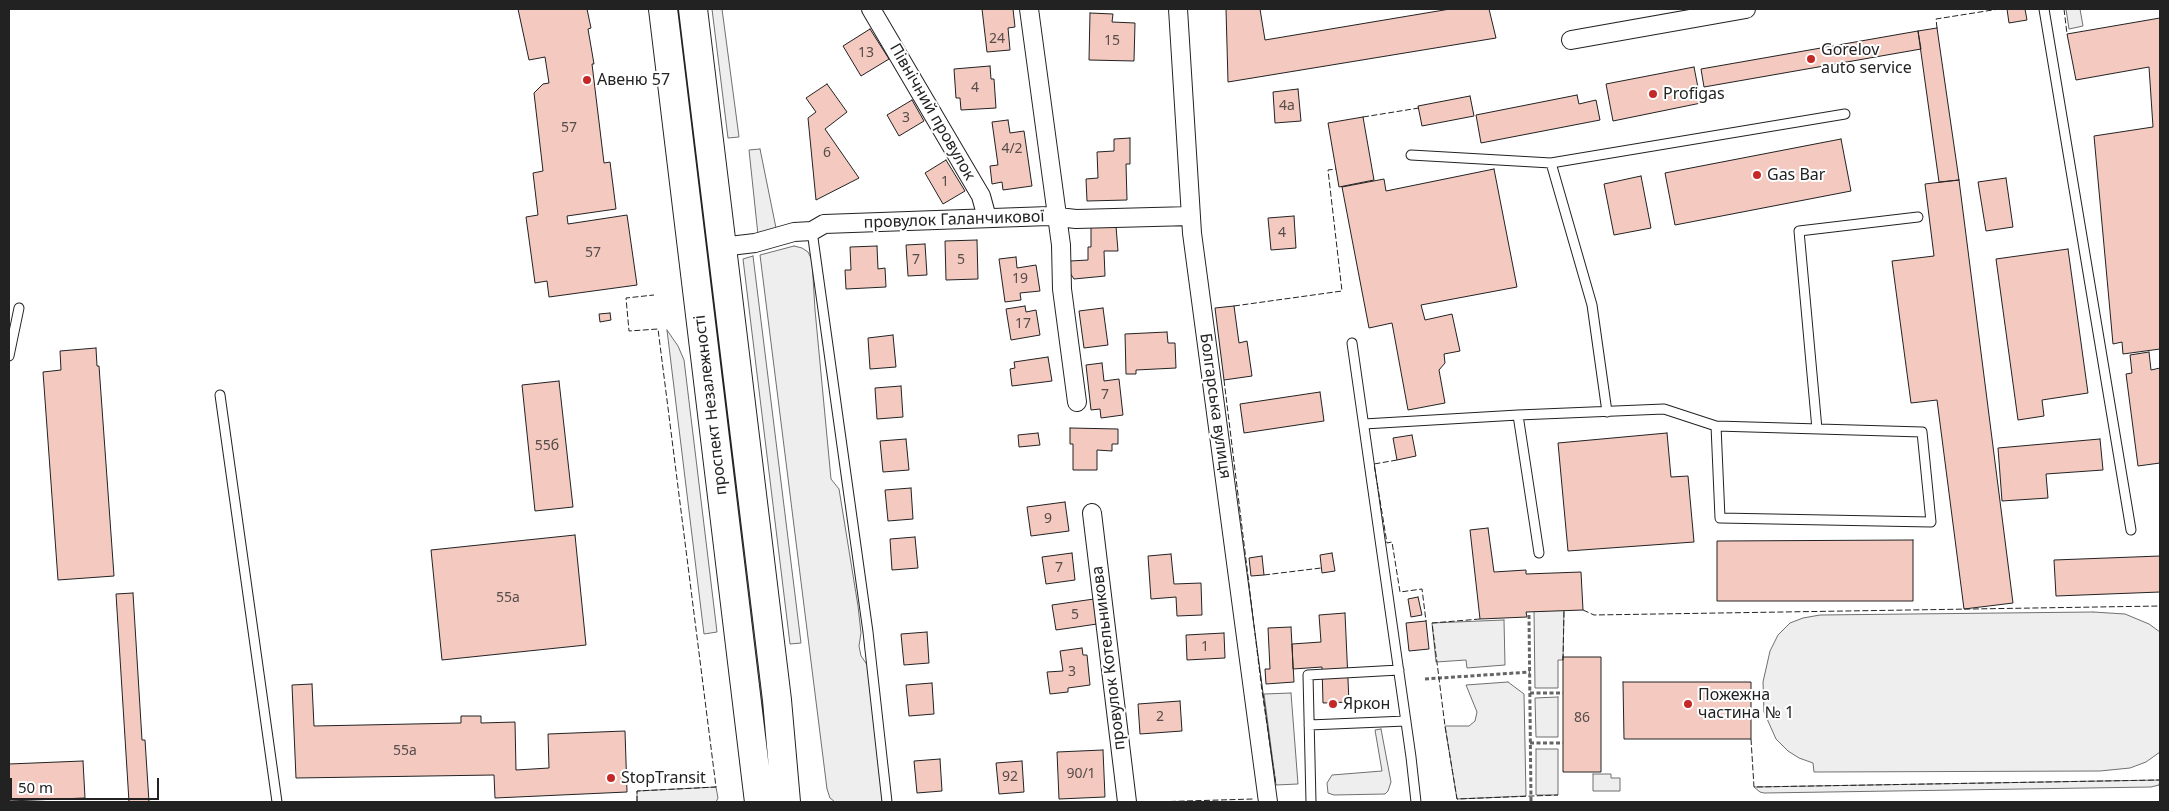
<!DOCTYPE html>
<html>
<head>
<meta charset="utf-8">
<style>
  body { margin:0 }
  #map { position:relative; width:2169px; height:811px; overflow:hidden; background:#fff; font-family:"Noto Sans",sans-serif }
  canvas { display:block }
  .frame { position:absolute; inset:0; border:10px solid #222; pointer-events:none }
  .scale { position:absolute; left:10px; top:778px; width:149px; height:22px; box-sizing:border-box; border:2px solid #222; border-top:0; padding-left:6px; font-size:15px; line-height:18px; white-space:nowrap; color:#222; -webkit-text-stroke:4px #fff; paint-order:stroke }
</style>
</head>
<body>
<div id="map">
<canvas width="2169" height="811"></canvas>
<div class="frame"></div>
<div class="scale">50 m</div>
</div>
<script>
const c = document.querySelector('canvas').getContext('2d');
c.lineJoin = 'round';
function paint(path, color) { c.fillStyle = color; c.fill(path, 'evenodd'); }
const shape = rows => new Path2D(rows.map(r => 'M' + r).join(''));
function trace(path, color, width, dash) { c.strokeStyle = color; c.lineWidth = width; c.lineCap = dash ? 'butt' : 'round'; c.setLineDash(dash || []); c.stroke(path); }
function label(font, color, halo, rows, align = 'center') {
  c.font = font + ' "Noto Sans",sans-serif'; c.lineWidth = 4; c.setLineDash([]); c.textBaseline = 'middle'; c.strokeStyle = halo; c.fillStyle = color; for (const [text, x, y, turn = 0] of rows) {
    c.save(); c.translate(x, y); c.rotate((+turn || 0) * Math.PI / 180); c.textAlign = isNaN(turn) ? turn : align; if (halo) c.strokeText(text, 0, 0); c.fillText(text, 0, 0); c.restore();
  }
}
const green = shape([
  [712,9,722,9,739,137,728,138,712,9],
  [2066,9,2080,9,2083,26,2069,29,2066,9],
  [760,149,776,228,758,235,749,150,760,149],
  [794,246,802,248,808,252,812,260,815,310,831,479,839,489,858,606,861,633,859,646,861,656,868,666,883,802,835,802,830,798,827,789,760,255,794,246],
  [753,256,801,643,790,644,743,259,753,256],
  [667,330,678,346,684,360,717,632,704,634,667,330],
  [1564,610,1563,660,1558,660,1558,688,1535,688,1534,611,1564,610],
  [2093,612,2125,614,2149,624,2160,632,2160,752,2146,762,2130,768,2100,771,1814,772,1813,763,1799,758,1788,751,1776,739,1764,712,1763,682,1770,651,1778,635,1790,623,1803,618,1820,615,2093,612],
  [1504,620,1505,665,1467,668,1466,660,1436,662,1432,623,1504,620],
  [1508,682,1524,694,1526,796,1457,799,1445,726,1469,726,1475,721,1477,712,1466,685,1508,682],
  [1558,697,1558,737,1536,737,1535,698,1558,697],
  [1381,729,1391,782,1388,791,1385,794,1334,795,1328,793,1327,783,1332,775,1382,771,1375,730,1381,729],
  [1536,749,1558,749,1558,795,1536,795,1536,749],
  [1593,774,1611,774,1611,778,1620,778,1620,791,1593,791,1593,774],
  [2160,780,2159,785,2151,787,1764,793,1760,792,1754,787,2160,780],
  [716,787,718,798,716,802,637,802,637,791,716,787]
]);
const parking = shape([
  [1291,693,1298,784,1276,785,1264,694,1291,693]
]);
const building = shape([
  [518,9,587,9,591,28,588,29,594,64,592,64,604,163,610,162,616,209,567,216,568,224,627,215,637,285,549,297,547,281,535,283,526,217,538,215,533,173,543,171,534,93,543,84,549,83,545,57,529,60,518,9],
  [982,9,1013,9,1015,27,1008,28,1010,50,987,52,982,9],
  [1226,9,1260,9,1265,40,1450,9,1489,9,1496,38,1228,82,1226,9],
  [2007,9,2025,9,2027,20,2009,23,2007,9],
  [1090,13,1113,14,1112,22,1135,23,1134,61,1089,60,1090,13],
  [2160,18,2160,349,2123,354,2122,342,2113,344,2094,136,2153,127,2149,67,2076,80,2067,34,2160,18],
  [1937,28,1959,180,1939,182,1918,31,1937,28],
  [870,29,889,59,861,76,843,46,870,29],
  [1918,31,1921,49,1704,87,1701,69,1918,31],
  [990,66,991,79,994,79,996,108,961,110,960,98,956,98,954,69,990,66],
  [1694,67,1701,103,1613,121,1606,84,1694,67],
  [827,84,847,112,825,129,859,178,816,200,808,118,816,112,806,98,827,84],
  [1298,89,1301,121,1275,123,1273,92,1298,89],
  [1577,95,1579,104,1596,100,1600,120,1481,143,1476,115,1577,95],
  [1470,96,1474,116,1422,126,1418,106,1470,96],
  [912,100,924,121,899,136,887,115,912,100],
  [1363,117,1374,180,1339,187,1328,123,1363,117],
  [1008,120,1010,133,1024,131,1032,186,1003,190,1002,182,992,184,990,166,998,165,992,122,1008,120],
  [1130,138,1130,164,1126,164,1127,200,1087,201,1086,179,1098,178,1097,152,1114,151,1114,139,1130,138],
  [1841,139,1851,191,1675,225,1665,173,1841,139],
  [946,160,965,191,943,204,925,173,946,160],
  [1494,169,1517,287,1421,305,1425,320,1452,314,1460,351,1444,354,1445,363,1439,370,1445,403,1408,410,1392,323,1369,328,1342,187,1384,179,1386,191,1494,169],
  [1641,176,1651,228,1614,235,1604,184,1641,176],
  [2006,178,2013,227,1986,231,1978,182,2006,178],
  [1959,180,2013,603,1964,609,1937,400,1911,403,1892,261,1934,256,1925,184,1959,180],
  [1294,216,1296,248,1271,250,1268,218,1294,216],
  [1116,226,1118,251,1104,251,1105,276,1074,279,1070,273,1070,261,1088,260,1088,247,1091,247,1091,227,1116,226],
  [977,240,978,279,946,280,945,241,977,240],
  [925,244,927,275,908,276,906,245,925,244],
  [877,246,878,269,885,268,886,287,846,289,845,270,851,270,850,247,877,246],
  [2068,249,2088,393,2042,400,2044,416,2018,420,1996,259,2068,249],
  [1016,257,1017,268,1036,265,1040,291,1020,293,1021,300,1005,302,999,259,1016,257],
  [1025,306,1026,312,1036,310,1040,335,1011,340,1006,309,1025,306],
  [1234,306,1239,343,1247,341,1252,376,1224,380,1215,308,1234,306],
  [1103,308,1108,345,1084,348,1079,311,1103,308],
  [610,313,611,320,600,322,599,314,610,313],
  [1167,332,1168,343,1175,343,1176,368,1136,370,1136,374,1126,374,1125,334,1167,332],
  [893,335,896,367,870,369,868,338,893,335],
  [96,348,97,366,99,366,114,576,58,580,43,372,61,370,60,351,96,348],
  [2149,352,2151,370,2160,368,2160,463,2138,466,2126,374,2132,373,2130,355,2149,352],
  [1048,357,1052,381,1012,386,1010,369,1015,368,1014,362,1048,357],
  [1102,363,1104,381,1119,379,1123,415,1101,418,1100,409,1091,410,1086,365,1102,363],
  [559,381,573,507,535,511,522,385,559,381],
  [901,386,903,417,877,419,875,388,901,386],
  [1320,392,1324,421,1244,433,1240,404,1320,392],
  [1070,428,1118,429,1118,444,1112,444,1112,451,1097,450,1097,470,1073,470,1073,444,1070,444,1070,428],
  [1038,433,1040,445,1019,447,1018,435,1038,433],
  [1667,433,1671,477,1688,476,1694,542,1568,551,1558,443,1667,433],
  [1412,435,1416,456,1397,460,1393,438,1412,435],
  [906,439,909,470,883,472,880,441,906,439],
  [2100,439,2103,470,2046,474,2048,498,2002,501,1998,448,2100,439],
  [911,488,913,519,888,521,885,490,911,488],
  [1065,502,1069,531,1031,536,1027,507,1065,502],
  [1488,528,1494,572,1526,570,1526,574,1581,572,1583,610,1526,612,1527,617,1480,619,1470,530,1488,528],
  [575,535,586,645,442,660,431,550,575,535],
  [915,537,918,568,892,570,890,539,915,537],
  [1913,540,1913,601,1717,601,1717,541,1913,540],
  [1072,553,1075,580,1046,584,1042,557,1072,553],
  [1332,553,1335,571,1322,573,1320,555,1332,553],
  [1171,554,1174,584,1201,583,1202,615,1177,616,1176,597,1151,599,1148,556,1171,554],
  [1262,556,1264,575,1251,576,1249,558,1262,556],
  [2160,556,2160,592,2056,596,2054,560,2160,556],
  [133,593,142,740,145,740,149,802,129,802,116,594,133,593],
  [1418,597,1422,615,1411,617,1408,599,1418,597],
  [1094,599,1097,624,1056,630,1052,605,1094,599],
  [1345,613,1349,702,1323,703,1322,667,1293,669,1292,644,1321,642,1319,615,1345,613],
  [1426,621,1429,649,1409,651,1406,623,1426,621],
  [1291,627,1294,682,1266,684,1265,669,1270,669,1268,628,1291,627],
  [927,632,929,663,904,665,901,634,927,632],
  [1224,633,1225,658,1187,660,1186,635,1224,633],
  [1082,648,1083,655,1087,655,1090,685,1068,688,1068,692,1050,694,1047,672,1063,671,1060,651,1082,648],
  [1563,657,1601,657,1601,772,1563,772,1563,657],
  [1623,682,1751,682,1751,739,1624,739,1623,682],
  [932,683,934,714,909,716,906,685,932,683],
  [312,684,314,726,461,723,461,716,481,716,481,723,515,722,516,770,549,768,548,734,625,731,627,792,495,798,494,775,296,778,292,685,312,684],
  [1180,701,1182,731,1140,734,1138,704,1180,701],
  [1103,750,1105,797,1059,799,1057,752,1103,750],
  [940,759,942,791,917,793,914,761,940,759],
  [83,761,85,798,9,801,9,764,83,761],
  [1022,761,1024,792,999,794,996,763,1022,761]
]);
const path = shape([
  [1529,615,1531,801],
  [1425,679,1530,672],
  [1530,693,1563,693],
  [1530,743,1563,743]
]);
const service = shape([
  [2044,9,2131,530],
  [1411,155,1551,163],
  [812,231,868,632,887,802],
  [1352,343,1411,757,1416,802],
  [9,356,19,308],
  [220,395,277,802],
  [1607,412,1592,305,1551,163,1845,114],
  [1518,415,1664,409,1716,426,1720,518,1931,522,1922,432,1716,426],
  [1364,424,1518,415,1539,553],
  [1817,429,1799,231,1918,217],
  [1309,725,1406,721],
  [1311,802,1308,675,1399,670]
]);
const minor = shape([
  [871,9,981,196,987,218],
  [1029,9,1061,245,1062,289,1077,402],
  [1178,9,1192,233,1268,802],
  [1571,40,1746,9],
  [721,247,755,243,794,232,812,231,824,224,1049,216,1076,219,1191,216],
  [1092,513,1127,802]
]);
const primary = shape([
  [663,9,759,802],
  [693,9,777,700,786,802]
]);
const fence = shape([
  [2064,9,2067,34],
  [1937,28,1936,19,1999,9],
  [1363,117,1419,108],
  [1234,306,1342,291,1328,170,1336,169],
  [1224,380,1262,691,1276,785],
  [1397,460,1374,464,1387,543,1392,542,1400,592,1422,589,1426,621],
  [1264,575,1321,568],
  [1583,610,1594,615,2160,606],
  [1480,619,1432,623,1445,726,1457,799,1558,795],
  [1563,660,1564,610],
  [1751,739,1754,787,2160,780],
  [637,802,637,791,716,787,658,329,629,331,626,298,654,295],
  [1153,802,1253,799]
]);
const markers = [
  [1811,59,5,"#c62828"],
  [587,80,5,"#c62828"],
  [1653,94,5,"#c62828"],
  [1757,175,5,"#c62828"],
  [1333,704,5,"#c62828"],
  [1688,704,5,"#c62828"],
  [611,778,5,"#c62828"]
];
const numberNames = [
  ["24",997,39],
  ["15",1112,41],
  ["13",866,53],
  ["4",975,88],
  ["4а",1287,106],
  ["3",906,118],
  ["57",569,128],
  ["4/2",1012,149],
  ["6",827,153],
  ["1",945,182],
  ["4",1282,233],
  ["57",593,253],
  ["7",916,260],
  ["5",961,260],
  ["19",1020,279],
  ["17",1023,324],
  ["7",1105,395],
  ["55б",547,446],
  ["9",1048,519],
  ["7",1059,568],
  ["55а",508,598],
  ["5",1075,615],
  ["1",1205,647],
  ["3",1072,672],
  ["2",1160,717],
  ["86",1582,718],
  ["55а",405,751],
  ["90/1",1081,774],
  ["92",1010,777]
];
const poiNames = [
  ["Gorelov",1821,50],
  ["auto service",1821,68],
  ["Авеню 57",597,80],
  ["Profigas",1663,94],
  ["Gas Bar",1767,175],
  ["Пожежна",1698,695],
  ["частина № 1",1698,713],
  ["Яркон",1343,704],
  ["StopTransit",621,778]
];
const streetNames = [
  ["Північний провулок",932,112,60],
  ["провулок Галанчикової",954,220,-2],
  ["проспект Незалежності",711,405,-97],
  ["Болгарська вулиця",1215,406,82],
  ["провулок Котельникова",1109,658,-97]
];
paint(green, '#eee');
trace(green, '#6f6f6f', 1);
paint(parking, '#ededed');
trace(parking, '#6f6f6f', 1);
paint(building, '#f3c9c0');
trace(building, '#222', 1);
trace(service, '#222', 11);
trace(minor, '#222', 20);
trace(primary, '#222', 30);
trace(path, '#646464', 3, [4, 2.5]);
trace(service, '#fff', 9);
trace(minor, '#fff', 18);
trace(primary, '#fff', 28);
trace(fence, '#222', 1, [6, 2.5]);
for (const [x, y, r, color] of markers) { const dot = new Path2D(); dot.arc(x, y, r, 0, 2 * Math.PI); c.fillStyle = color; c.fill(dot); trace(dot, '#fff', 2); }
label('14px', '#564c4a', null, numberNames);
label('16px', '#222', '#fff', poiNames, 'left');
label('16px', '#222', '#fff', streetNames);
</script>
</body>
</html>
